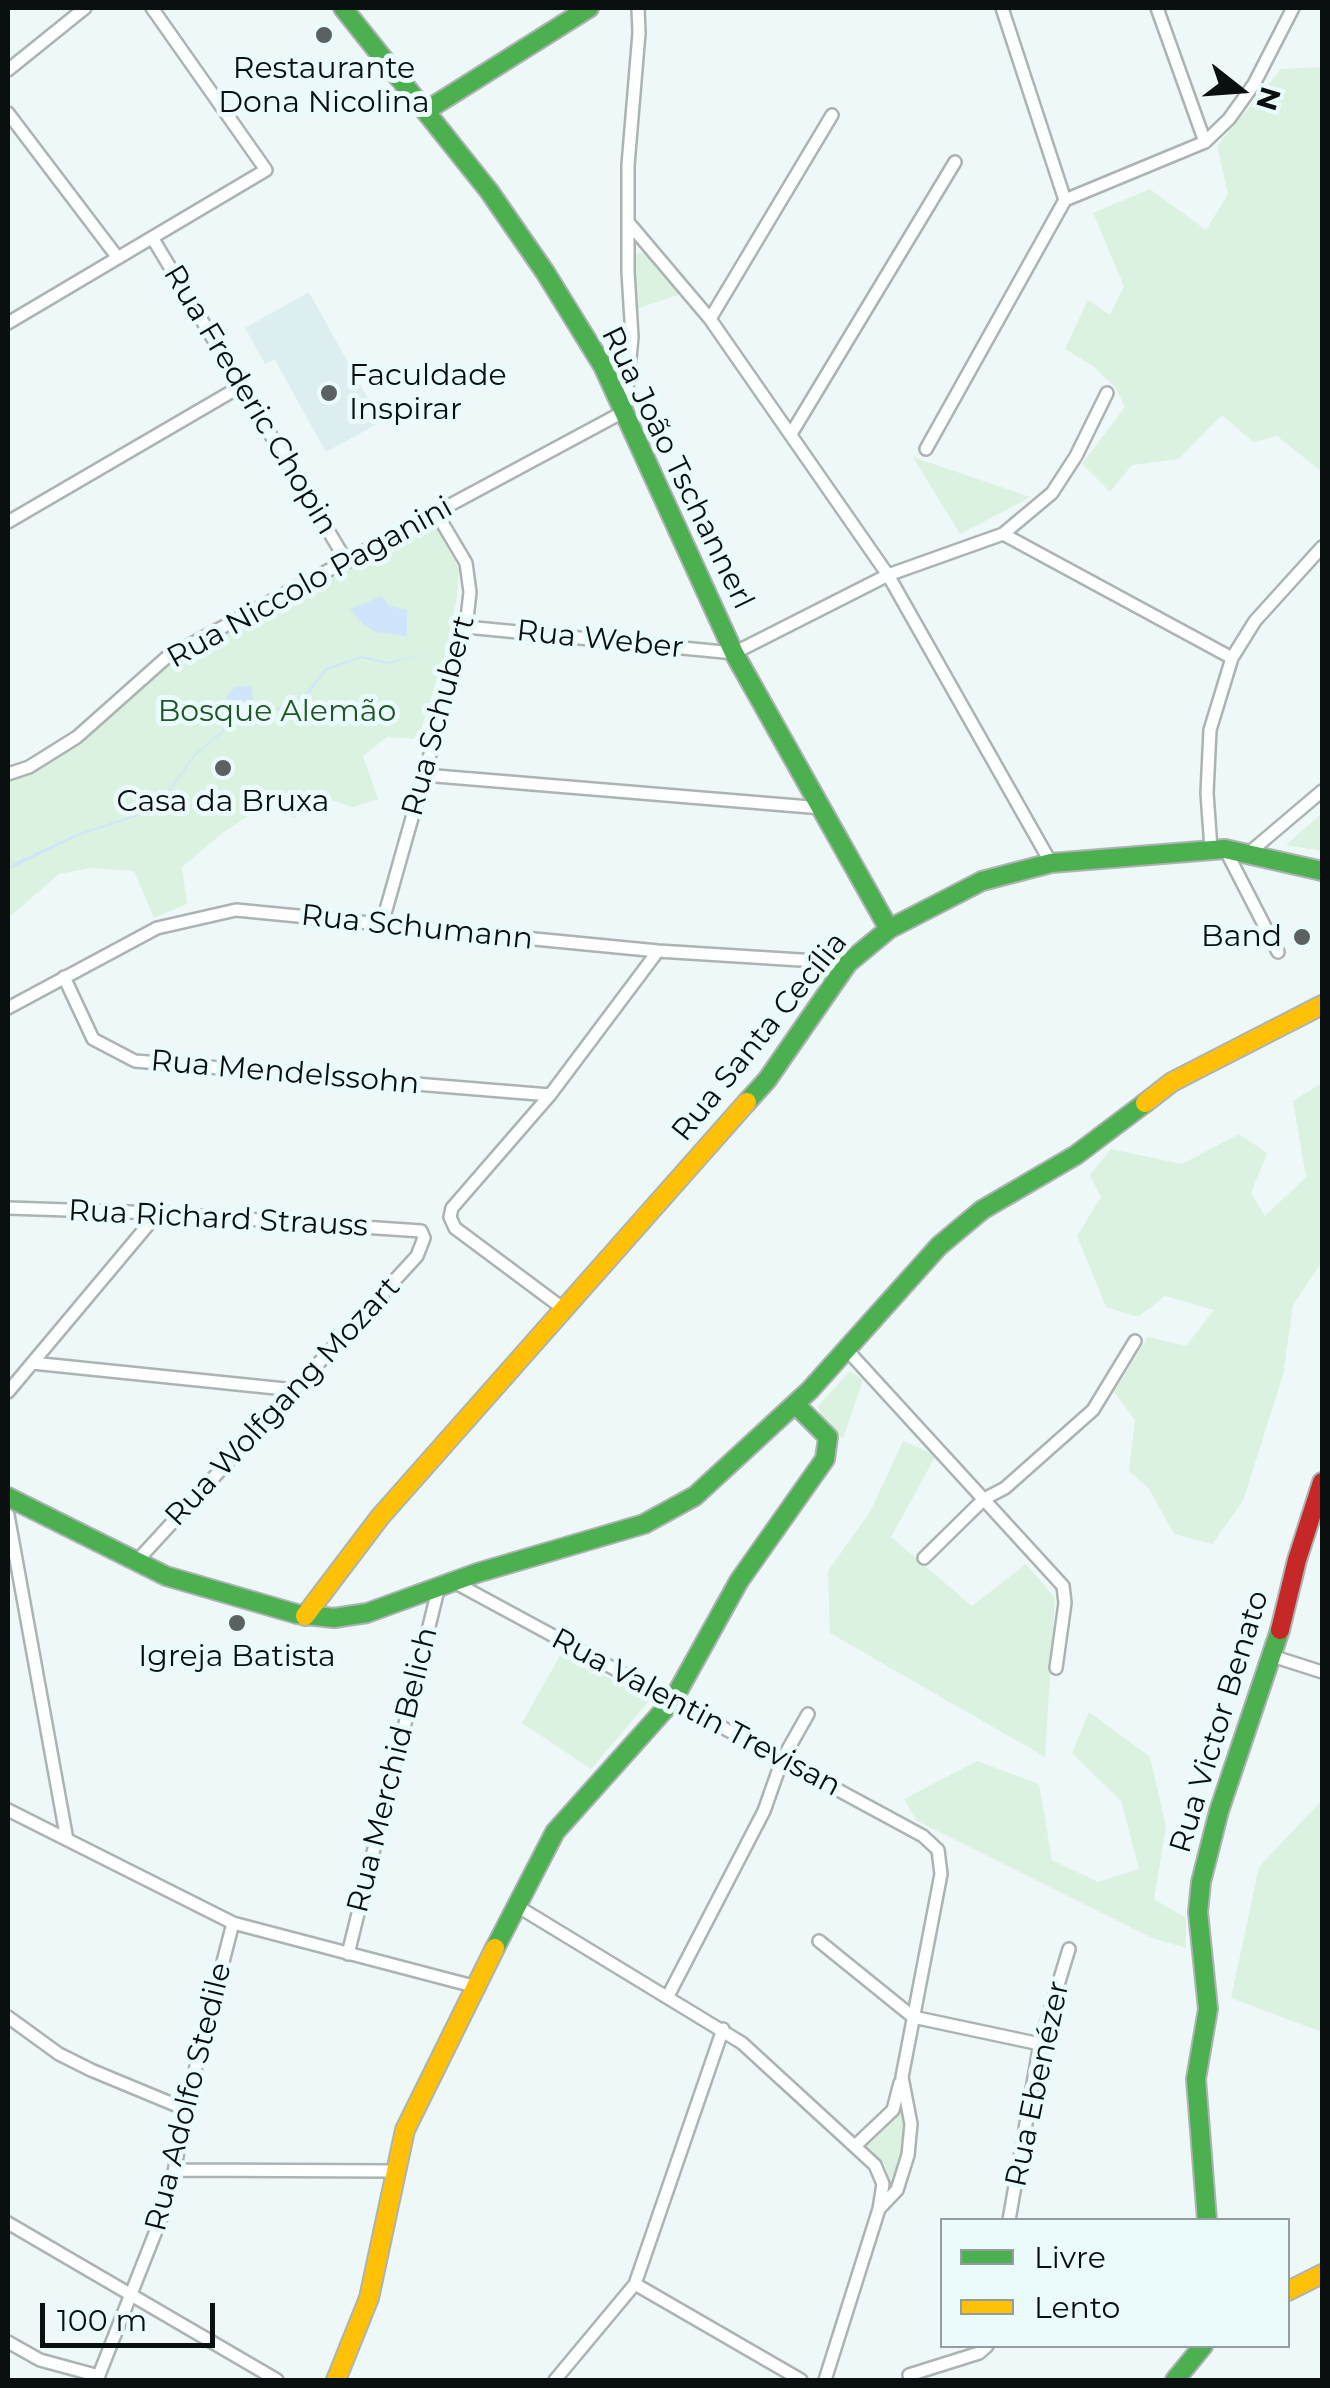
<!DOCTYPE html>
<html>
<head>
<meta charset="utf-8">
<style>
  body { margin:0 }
  #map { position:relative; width:1330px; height:2388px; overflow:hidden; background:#eff8f8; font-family:Montserrat,sans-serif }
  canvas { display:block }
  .frame { position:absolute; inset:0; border:10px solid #0a1010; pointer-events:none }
  .legend { position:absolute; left:940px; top:2218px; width:350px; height:130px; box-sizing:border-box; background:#ebfbfc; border:2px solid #919d9e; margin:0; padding:12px 18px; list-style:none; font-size:30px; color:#0a1010 }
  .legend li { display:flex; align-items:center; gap:20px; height:50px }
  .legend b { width:50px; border:2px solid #919d9e }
  .north { position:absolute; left:1190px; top:40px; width:100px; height:100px; -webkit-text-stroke:8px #ebfbfc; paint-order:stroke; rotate:107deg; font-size:28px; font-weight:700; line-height:40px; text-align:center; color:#0a1010 }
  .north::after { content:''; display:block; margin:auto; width:35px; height:45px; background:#0a1010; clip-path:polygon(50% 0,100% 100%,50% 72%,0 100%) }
  .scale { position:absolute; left:40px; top:2303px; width:175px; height:45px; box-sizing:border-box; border:5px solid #0a1010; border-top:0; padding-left:12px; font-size:30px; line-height:35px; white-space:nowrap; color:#0a1010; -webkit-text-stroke:8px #ebfbfc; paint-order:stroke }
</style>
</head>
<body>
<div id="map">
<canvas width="1330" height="2388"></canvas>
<div class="frame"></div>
<ul class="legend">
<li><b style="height:12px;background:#4caf50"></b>Livre</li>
<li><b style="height:12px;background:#ffc107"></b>Lento</li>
</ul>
<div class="north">N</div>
<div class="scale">100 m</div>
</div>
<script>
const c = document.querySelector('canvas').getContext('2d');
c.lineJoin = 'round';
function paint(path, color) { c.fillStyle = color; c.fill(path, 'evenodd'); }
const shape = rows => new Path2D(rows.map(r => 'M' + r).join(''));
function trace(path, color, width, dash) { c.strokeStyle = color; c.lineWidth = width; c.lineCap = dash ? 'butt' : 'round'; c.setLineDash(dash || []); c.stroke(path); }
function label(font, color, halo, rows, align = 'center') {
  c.font = font + ' Montserrat,sans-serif'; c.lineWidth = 10; c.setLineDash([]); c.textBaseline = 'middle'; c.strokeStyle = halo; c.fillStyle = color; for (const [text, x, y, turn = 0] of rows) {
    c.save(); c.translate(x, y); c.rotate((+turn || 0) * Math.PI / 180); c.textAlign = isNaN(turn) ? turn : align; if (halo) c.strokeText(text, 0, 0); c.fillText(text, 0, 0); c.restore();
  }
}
const built = shape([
  [309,292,381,422,326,452,275,360,265,364,245,328]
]);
const green = shape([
  [1322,67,1322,472,1277,436,1253,442,1222,415,1179,459,1132,465,1110,492,1082,464,1125,407,1115,387,1093,366,1065,349,1088,300,1110,315,1124,286,1093,213,1150,189,1206,230,1228,194,1217,146,1281,69],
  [642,252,651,255,681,294,636,309,633,265,635,255],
  [913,457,1030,497,1031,497,960,534],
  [433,522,459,569,457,598,445,654,418,739,387,737,363,756,378,799,353,807,320,797,295,818,263,807,225,831,182,867,187,904,154,918,134,871,90,868,59,874,8,918,8,780,23,775,74,747,168,665,356,558],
  [1322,813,1322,851,1286,845],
  [1322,1083,1322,1262,1293,1305,1283,1375,1243,1501,1212,1544,1174,1534,1149,1489,1129,1471,1135,1420,1114,1392,1148,1337,1186,1346,1214,1310,1165,1296,1138,1317,1106,1307,1077,1236,1101,1197,1090,1175,1111,1149,1182,1164,1239,1134,1267,1153,1251,1193,1265,1216,1306,1177,1293,1101],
  [850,1371,863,1380,843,1439,821,1416,818,1406],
  [903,1441,936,1455,891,1537,972,1606,1026,1564,1055,1598,1045,1757,830,1633,828,1571,870,1512],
  [562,1652,649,1701,591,1769,522,1723],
  [1089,1712,1150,1757,1166,1827,1154,1899,1186,1918,1186,1948,1152,1938,917,1821,904,1799,977,1761,1039,1784,1052,1860,1098,1882,1139,1869,1121,1801,1072,1753],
  [1322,1800,1322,2032,1231,1998,1259,1867],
  [904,2100,906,2148,894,2186,889,2189,885,2165,865,2145,897,2115]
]);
const water = shape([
  [382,596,389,606,407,610,407,636,376,632,362,623,350,609],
  [427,654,388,664,361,658,327,670,308,694,254,723,230,726,195,756,160,804,135,817,77,836,8,870,14,863,77,834,135,815,160,802,194,755,227,726,224,724,223,717,230,710,226,697,235,687,251,686,253,700,250,709,238,714,232,724,254,721,306,693,326,668,362,656,388,662]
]);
const street = shape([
  [1002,8,1065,200],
  [1157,8,1205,142],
  [8,70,85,8],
  [8,113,118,258],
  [628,222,710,319,888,575,1051,863],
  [153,239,347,562],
  [710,319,832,115],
  [8,323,266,170,152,8],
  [791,434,955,162],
  [926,449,1065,200,1205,142,1229,119,1254,84,1293,8],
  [8,522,243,385],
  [1003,534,1052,493,1076,456,1107,393],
  [466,627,734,653,888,575,1003,534,1232,658],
  [8,774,29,767,77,737,167,657,625,411,632,337,628,272,628,165,639,33,638,8],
  [424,775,822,808],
  [1211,849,1207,793,1210,730,1232,658,1255,621,1322,547],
  [1225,849,1278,952],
  [1250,852,1322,791],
  [382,924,466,627,470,592,466,563,437,514],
  [64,977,93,1039,135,1061,550,1095],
  [8,1008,157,928,236,910,658,951,848,963],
  [8,1208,158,1213,421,1231,424,1238,417,1256,136,1562],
  [565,1310,455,1228,450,1217,452,1208,550,1095,658,951],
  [847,1350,1063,1586,1065,1603,1056,1668],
  [32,1363,295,1390],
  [8,1392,158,1213],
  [8,1515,67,1840],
  [924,1558,984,1499,1005,1488,1093,1410,1135,1341],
  [452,1581,923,1836,938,1850,941,1874,902,2077,911,2124,908,2155,897,2190,879,2209,825,2380],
  [1272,1656,1322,1672],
  [8,1810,233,1923,477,1987],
  [517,1906,742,2043,875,2165,883,2184,879,2209],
  [819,1941,913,2017,1040,2044],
  [348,1954,439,1586],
  [668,1996,764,1811,782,1760,808,1714],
  [8,2017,59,2054,91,2070,185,2109],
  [855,2146,893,2110,900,2083],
  [175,2170,395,2171],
  [1009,2220,1040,2044,1069,1949],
  [8,2223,277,2380],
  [635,2284,801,2380],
  [8,2342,40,2360,99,2376],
  [909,2375,979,2353,987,2346],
  [97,2380,169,2198,189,2094,233,1923],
  [555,2380,635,2284,723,2029]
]);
const fast = shape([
  [343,8,489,191,545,272,603,366,734,653,889,929],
  [427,110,589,8],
  [747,1102,767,1080,848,963,889,929,982,881,1051,863,1225,849,1322,871],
  [8,1497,166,1576,297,1614,334,1618,367,1613,477,1573,644,1524,695,1496,810,1390,939,1246,982,1210,1076,1155,1145,1103],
  [495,1948,555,1832,673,1700,739,1581,825,1459,828,1437,795,1404],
  [1207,2220,1196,2079,1208,2009,1198,1912,1201,1882,1219,1811,1280,1630],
  [1175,2380,1203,2346]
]);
const slow = shape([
  [1145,1103,1172,1082,1322,1005],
  [305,1616,380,1517,747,1102],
  [1288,2291,1322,2274],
  [336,2380,369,2298,405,2130,495,1948]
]);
const jam = shape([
  [1280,1630,1297,1560,1322,1482]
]);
const markers = [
  [324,35,10,"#5a6161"],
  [329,393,10,"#5a6161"],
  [223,768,10,"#5a6161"],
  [1302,937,10,"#5a6161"],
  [237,1623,10,"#5a6161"]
];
const poiNames = [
  ["Restaurante",324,69],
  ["Dona Nicolina",324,103],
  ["Faculdade",349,376,"left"],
  ["Inspirar",349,410,"left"],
  ["Casa da Bruxa",223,802],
  ["Band",1282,937,"right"],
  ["Igreja Batista",237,1657]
];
const streetNames = [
  ["Rua Frederic Chopin",250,400,59],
  ["Rua João Tschannerl",677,468,64],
  ["Rua Niccolo Paganini",310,583,-29],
  ["Rua Weber",600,640,6],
  ["Rua Schubert",439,716,-75],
  ["Rua Schumann",417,928,6],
  ["Rua Santa Cecília",760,1037,-51],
  ["Rua Mendelssohn",285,1073,5],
  ["Rua Richard Strauss",218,1219,3],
  ["Rua Wolfgang Mozart",283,1402,-47],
  ["Rua Valentin Trevisan",696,1713,28],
  ["Rua Victor Benato",1220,1722,-73],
  ["Rua Merchid Belich",393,1770,-76],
  ["Rua Ebenézer",1038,2084,-78],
  ["Rua Adolfo Stedile",189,2097,-76]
];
const parkNames = [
  ["Bosque Alemão",277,712]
];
paint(built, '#dceeef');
paint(green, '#daf2df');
paint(water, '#d0e4fc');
trace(street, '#acb3b3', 16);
trace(fast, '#acb3b3', 22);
trace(slow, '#acb3b3', 22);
trace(jam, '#acb3b3', 22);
trace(street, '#fdfefe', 11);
trace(fast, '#4caf50', 18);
trace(slow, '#ffc107', 18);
trace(jam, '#c62828', 18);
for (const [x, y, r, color] of markers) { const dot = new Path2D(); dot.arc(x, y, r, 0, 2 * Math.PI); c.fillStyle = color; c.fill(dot); trace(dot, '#ebfbfc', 4); }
label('30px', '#0a1010', '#ebfbfc', poiNames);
label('30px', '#0a1010', '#ebfbfc', streetNames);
label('30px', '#1f5826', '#ebfbfc', parkNames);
</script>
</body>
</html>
